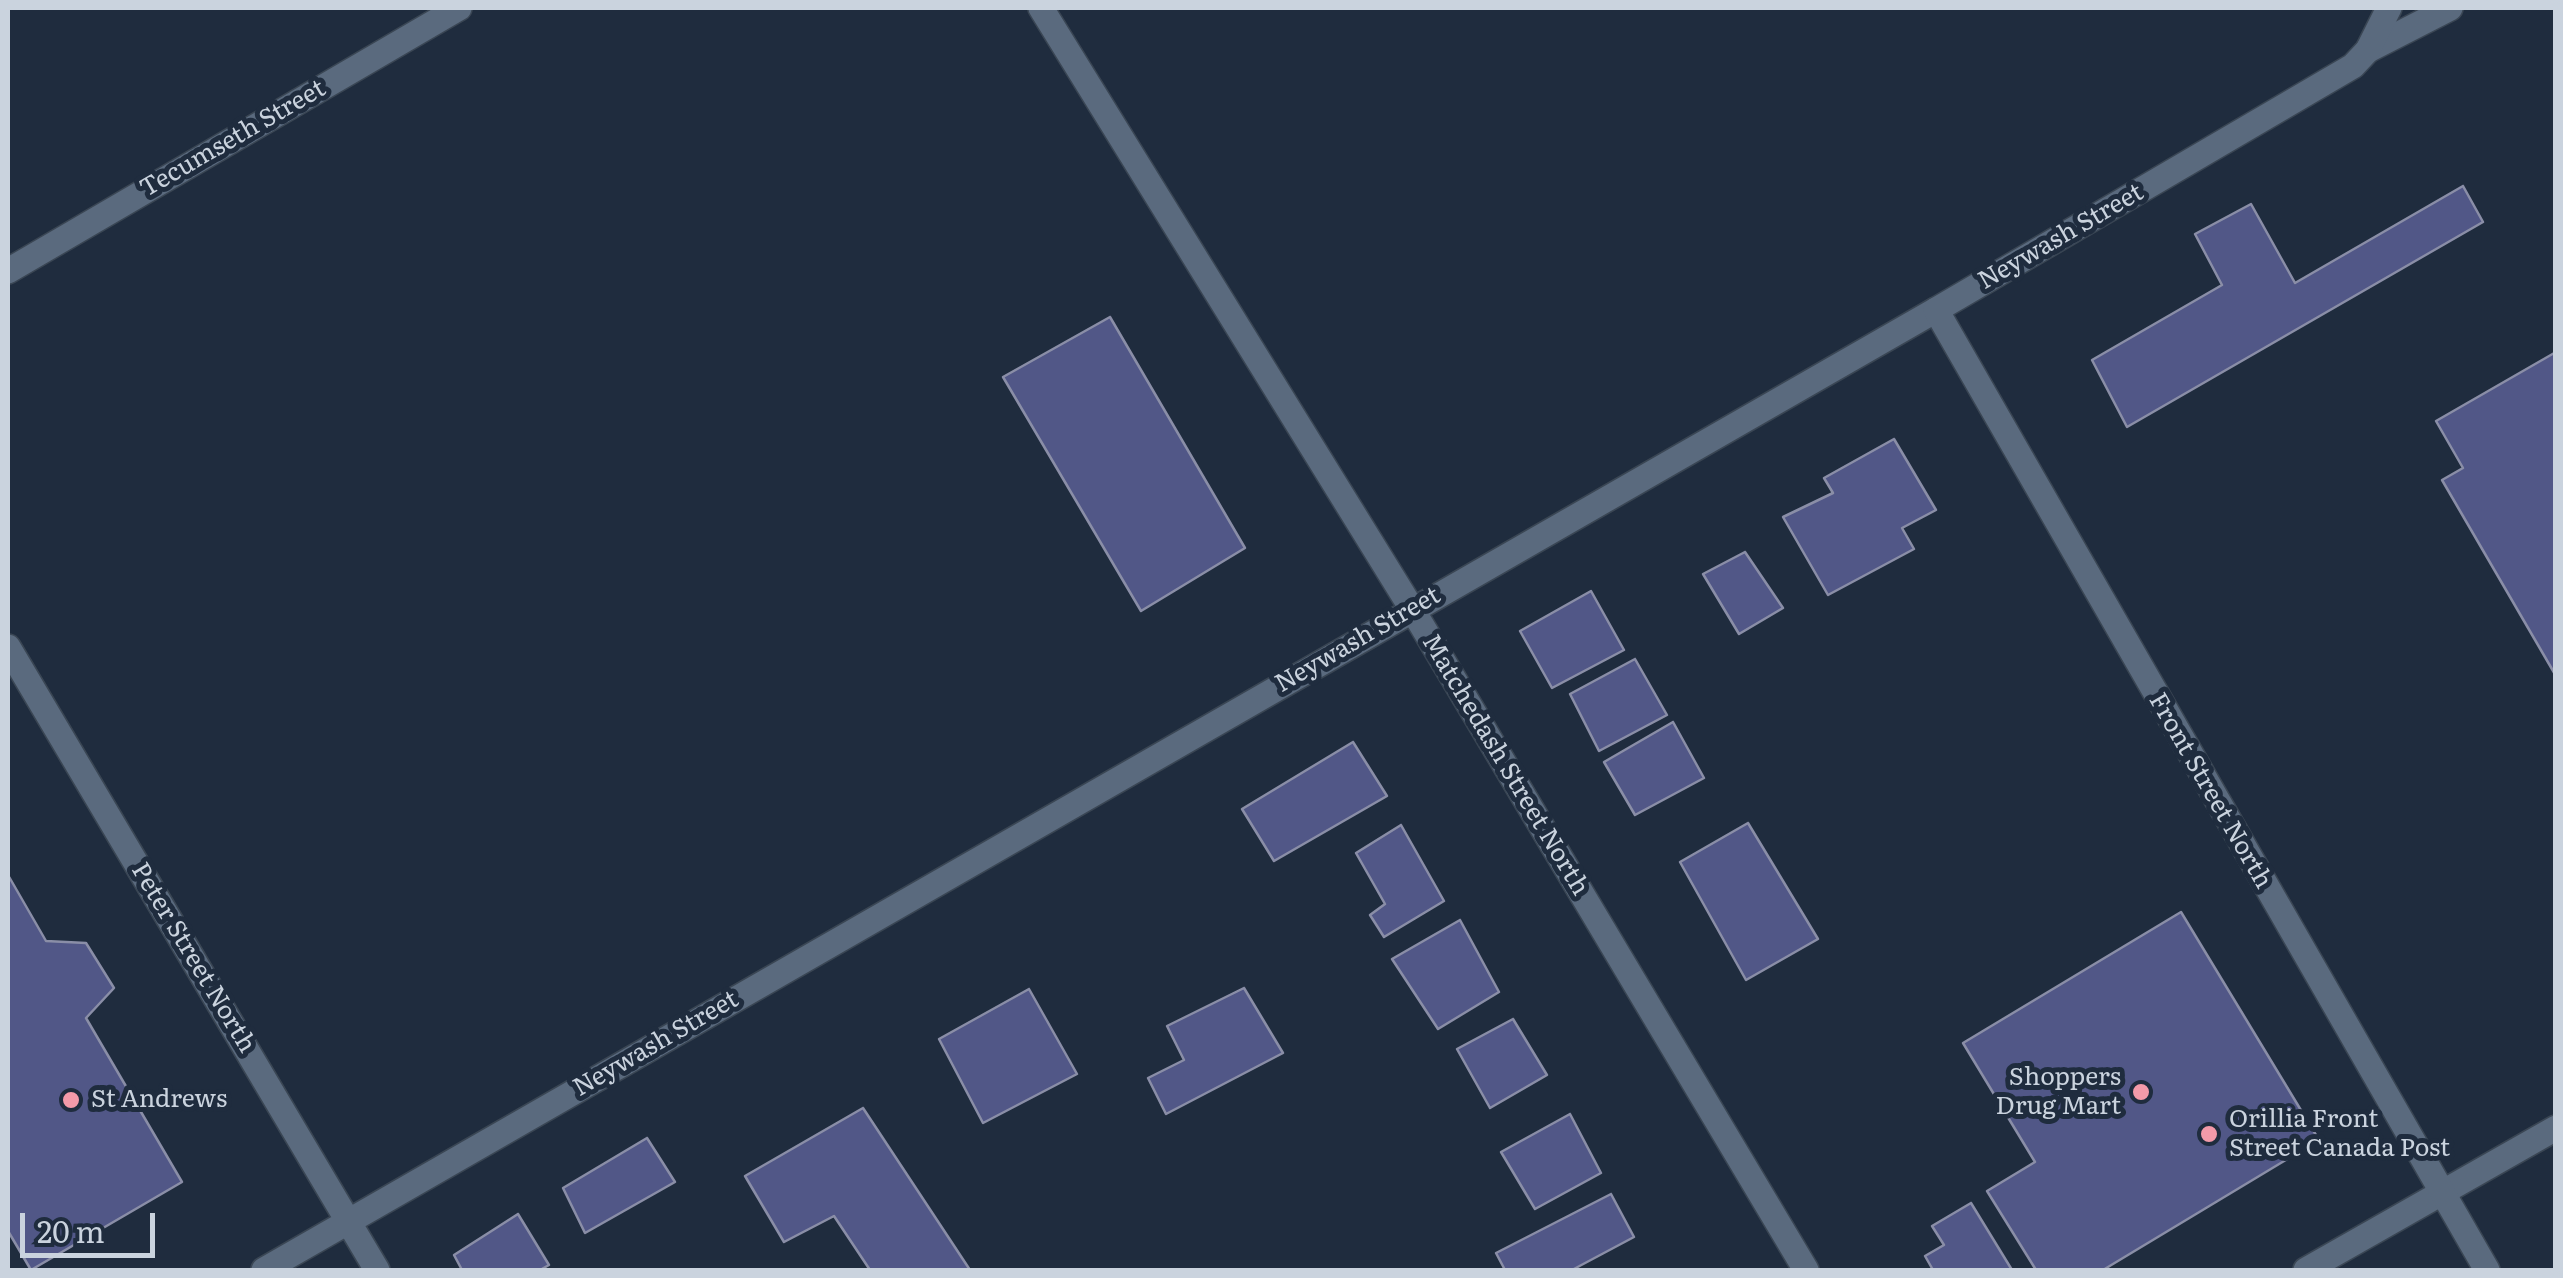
<!DOCTYPE html>
<html>
<head>
<meta charset="utf-8">
<style>
  body { margin:0 }
  #map { position:relative; width:2563px; height:1278px; overflow:hidden; background:#1f2c3e; font-family:Literata,serif }
  canvas { display:block }
  .frame { position:absolute; inset:0; border:10px solid #cad3de; pointer-events:none }
  .scale { position:absolute; left:20px; top:1213px; width:135px; height:45px; box-sizing:border-box; border:5px solid #cad3de; border-top:0; padding-left:12px; font-size:30px; line-height:35px; white-space:nowrap; color:#cad3de; -webkit-text-stroke:8px #1f2c3e; paint-order:stroke }
</style>
</head>
<body>
<div id="map">
<canvas width="2563" height="1278"></canvas>
<div class="frame"></div>
<div class="scale">20 m</div>
</div>
<script>
const c = document.querySelector('canvas').getContext('2d');
c.lineJoin = 'round';
function paint(path, color) { c.fillStyle = color; c.fill(path, 'evenodd'); }
const shape = rows => new Path2D(rows.map(r => 'M' + r).join(''));
function trace(path, color, width, dash) { c.strokeStyle = color; c.lineWidth = width; c.lineCap = dash ? 'butt' : 'round'; c.setLineDash(dash || []); c.stroke(path); }
function label(font, color, halo, rows, align = 'center') {
  c.font = font + ' Literata,serif'; c.lineWidth = 10; c.setLineDash([]); c.textBaseline = 'middle'; c.strokeStyle = halo; c.fillStyle = color; for (const [text, x, y, turn = 0] of rows) {
    c.save(); c.translate(x, y); c.rotate((+turn || 0) * Math.PI / 180); c.textAlign = isNaN(turn) ? turn : align; if (halo) c.strokeText(text, 0, 0); c.fillText(text, 0, 0); c.restore();
  }
}
const building = shape([
  [2463,186,2483,222,2127,427,2092,360,2222,285,2195,234,2251,204,2295,283,2463,186],
  [1110,317,1245,548,1141,611,1003,377,1110,317],
  [2556,352,2556,676,2442,480,2463,468,2436,421,2556,352],
  [1894,439,1936,510,1902,528,1914,549,1828,595,1783,517,1833,493,1824,478,1894,439],
  [1745,552,1783,608,1739,634,1703,574,1745,552],
  [1591,591,1624,650,1552,688,1520,631,1591,591],
  [1635,659,1667,715,1599,751,1570,694,1635,659],
  [1673,722,1704,778,1635,815,1604,762,1673,722],
  [1353,742,1387,796,1274,861,1242,809,1353,742],
  [1748,823,1818,939,1746,980,1680,862,1748,823],
  [1401,825,1444,901,1384,937,1370,915,1385,904,1356,853,1401,825],
  [8,875,46,941,86,943,114,988,86,1018,182,1182,31,1270,8,1231,8,875],
  [2181,912,2319,1140,2103,1270,2036,1270,1987,1191,2035,1162,1963,1043,2181,912],
  [1460,920,1499,992,1438,1029,1392,959,1460,920],
  [1244,988,1283,1053,1166,1114,1148,1078,1184,1060,1167,1026,1244,988],
  [1029,989,1077,1074,983,1123,939,1039,1029,989],
  [1513,1019,1547,1075,1490,1108,1457,1049,1513,1019],
  [863,1108,970,1270,870,1270,834,1216,784,1242,745,1176,863,1108],
  [1570,1114,1601,1173,1535,1209,1501,1152,1570,1114],
  [647,1138,675,1182,585,1233,563,1188,647,1138],
  [1611,1194,1634,1237,1572,1270,1505,1270,1496,1253,1611,1194],
  [1971,1203,2012,1270,1933,1270,1925,1256,1944,1245,1932,1226,1971,1203],
  [518,1214,549,1265,540,1270,462,1270,454,1255,518,1214]
]);
const minor = shape([
  [1041,8,1412,609,1806,1270],
  [2368,50,2450,8],
  [8,271,459,8],
  [8,647,377,1270],
  [264,1270,1936,310],
  [2306,1270,2556,1128]
]);
const secondary = shape([
  [2389,8,2368,50,2353,66,1936,310,2487,1270]
]);
const markers = [
  [2141,1092,10,"#f39aa9"],
  [71,1100,10,"#f39aa9"],
  [2209,1134,10,"#f39aa9"]
];
const streetNames = [
  ["Tecumseth Street",233,139,-30],
  ["Neywash Street",2061,237,-30],
  ["Neywash Street",1358,640,-30],
  ["Matchedash Street North",1505,765,59],
  ["Front Street North",2210,791,60],
  ["Peter Street North",193,958,59],
  ["Neywash Street",656,1044,-30]
];
const poiNames = [
  ["Shoppers",2121,1078,"right"],
  ["Drug Mart",2121,1107,"right"],
  ["St Andrews",91,1100],
  ["Orillia Front",2229,1120],
  ["Street Canada Post",2229,1149]
];
paint(building, '#515787');
trace(building, '#8a8ea7', 2.5);
trace(minor, '#3a4654', 28);
trace(secondary, '#3a4654', 28);
trace(minor, '#5a6a7e', 25);
trace(secondary, '#5a6a7e', 25);
for (const [x, y, r, color] of markers) { const dot = new Path2D(); dot.arc(x, y, r, 0, 2 * Math.PI); c.fillStyle = color; c.fill(dot); trace(dot, '#1f2c3e', 4); }
label('25px', '#cad3de', '#1f2c3e', streetNames);
label('25px', '#cad3de', '#1f2c3e', poiNames, 'left');
</script>
</body>
</html>
